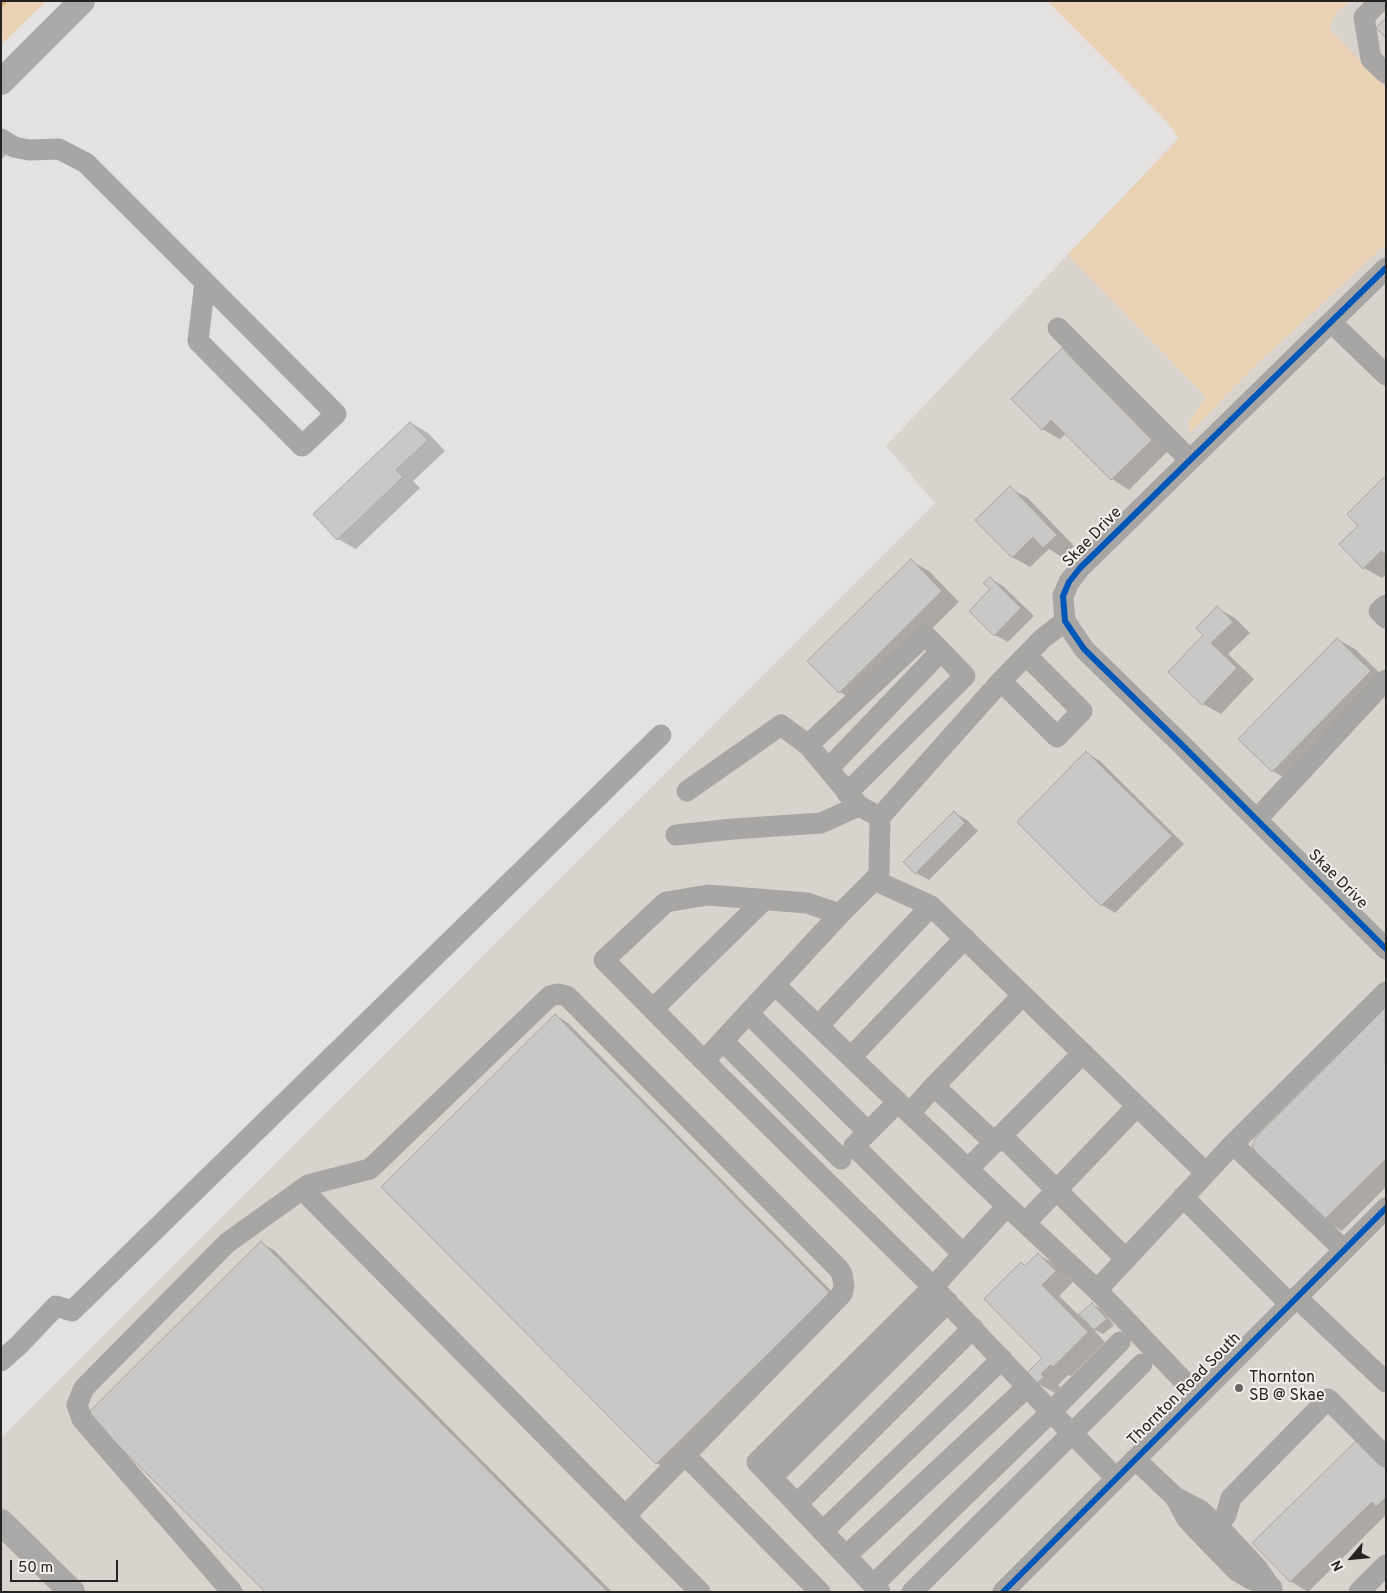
<!DOCTYPE html>
<html>
<head>
<meta charset="utf-8">
<style>
  body { margin:0 }
  #map { position:relative; width:1387px; height:1593px; overflow:hidden; background:#e4e2e0; font-family:Overpass,sans-serif }
  canvas { display:block }
  .frame { position:absolute; inset:0; border:2px solid #242322; pointer-events:none }
  .north { position:absolute; left:1327px; top:1533px; width:50px; height:50px; -webkit-text-stroke:4px #f3efec; paint-order:stroke; rotate:242deg; font-size:14px; font-weight:700; line-height:20px; text-align:center; color:#242322 }
  .north::after { content:''; display:block; margin:auto; width:18px; height:22px; background:#242322; clip-path:polygon(50% 0,100% 100%,50% 72%,0 100%) }
  .scale { position:absolute; left:10px; top:1560px; width:108px; height:22px; box-sizing:border-box; border:2px solid #242322; border-top:0; padding-left:6px; font-size:15px; line-height:18px; white-space:nowrap; color:#242322; -webkit-text-stroke:4px #f3efec; paint-order:stroke }
</style>
</head>
<body>
<div id="map">
<canvas width="1387" height="1593"></canvas>
<div class="frame"></div>
<div class="north">N</div>
<div class="scale">50 m</div>
</div>
<script>
const c = document.querySelector('canvas').getContext('2d');
c.lineJoin = 'round';
function paint(path, color) { c.fillStyle = color; c.fill(path, 'evenodd'); }
const shape = rows => new Path2D(rows.map(r => 'M' + r).join(''));
function trace(path, color, width, dash) { c.strokeStyle = color; c.lineWidth = width; c.lineCap = dash ? 'butt' : 'round'; c.setLineDash(dash || []); c.stroke(path); }
function label(font, color, halo, rows, align = 'center') {
  c.font = font + ' Overpass,sans-serif'; c.lineWidth = 4; c.setLineDash([]); c.textBaseline = 'middle'; c.strokeStyle = halo; c.fillStyle = color; for (const [text, x, y, turn = 0] of rows) {
    c.save(); c.translate(x, y); c.rotate((+turn || 0) * Math.PI / 180); c.textAlign = isNaN(turn) ? turn : align; if (halo) c.strokeText(text, 0, 0); c.fillText(text, 0, 0); c.restore();
  }
}
const built = shape([
  [1315,1,1386,1,1386,1592,1,1592,1,1438,935,503,886,446,1170,147]
]);
const green = shape([
  [1,1,46,1,1,45],
  [1047,1,1349,1,1336,14,1329,28,1386,88,1386,244,1253,368,1190,433,1188,423,1206,397,1068,255,1179,138,1169,124]
]);
const shadow = shape([
  [1,150,6,155,1,160],
  [1062,350,1080,360,1169,450,1129,490,1112,479,1066,433,1060,439,1042,429],
  [411,423,428,433,445,451,413,481,420,488,356,549,338,539],
  [1386,477,1386,574,1382,578,1364,568,1360,526],
  [1010,488,1028,498,1074,546,1062,557,1049,549,1030,567,1012,557],
  [911,561,929,571,959,602,857,702,840,692],
  [990,578,1003,586,1034,616,1008,642,995,635],
  [1217,608,1235,618,1250,633,1228,654,1254,679,1221,714,1203,704,1205,635],
  [1337,639,1355,649,1386,679,1291,782,1273,771,1240,739],
  [1086,753,1100,761,1184,844,1115,913,1102,905,1018,822],
  [954,812,967,820,978,831,929,880,916,873],
  [1385,1009,1386,1187,1342,1231,1324,1220,1257,1138],
  [555,1015,568,1023,842,1302,670,1471,657,1463,382,1187],
  [261,1243,274,1250,612,1592,266,1592],
  [1038,1254,1056,1265,1073,1282,1059,1296,1084,1320,1092,1304,1101,1309,1114,1325,1103,1334,1093,1329,1105,1342,1071,1376,1068,1375,1058,1385,1061,1388,1055,1393,1037,1383,1043,1358,1021,1264,1026,1266],
  [1386,1461,1386,1515,1308,1592,1290,1581]
]);
const stream = shape([
  [1,5,5,1]
]);
const building = shape([
  [1386,18,1386,38,1376,28,1386,18],
  [1062,348,1152,440,1111,480,1051,420,1042,430,1011,399,1062,348],
  [410,422,428,440,396,470,403,477,337,540,313,514,410,422],
  [1386,475,1386,555,1381,551,1363,569,1339,544,1358,526,1347,514,1386,475],
  [1010,486,1057,535,1043,548,1033,537,1012,558,975,520,1010,486],
  [911,559,942,591,839,693,807,661,911,559],
  [990,577,1021,608,994,636,969,611,990,589,983,583,990,577],
  [1217,606,1233,622,1211,643,1237,668,1202,705,1168,672,1203,635,1196,628,1217,606],
  [1337,638,1371,671,1272,772,1238,739,1337,638],
  [1086,751,1172,836,1101,906,1017,822,1086,751],
  [954,811,965,823,915,874,903,862,954,811],
  [1385,1008,1386,1159,1323,1221,1257,1154,1252,1146,1256,1137,1385,1008],
  [555,1014,830,1293,656,1464,381,1187,555,1014],
  [261,1241,608,1592,265,1592,87,1414,261,1241],
  [1038,1253,1056,1271,1042,1285,1088,1332,1053,1367,1050,1365,1041,1374,1044,1377,1036,1384,1026,1374,1042,1358,984,1299,1021,1262,1025,1266,1038,1253],
  [1092,1303,1107,1319,1094,1330,1079,1314,1092,1303],
  [1358,1439,1386,1468,1386,1497,1376,1507,1372,1502,1290,1582,1252,1543,1358,1439]
]);
const minor = shape([
  [1380,1,1364,17,1371,59,1386,73],
  [1,139,14,147,29,150,59,149,86,163,205,282,336,414,302,446,198,341,205,282],
  [1386,268,1080,568,1069,582,1063,596,1065,621,1084,649,1182,745,1386,949],
  [1331,322,1386,375],
  [1058,328,1190,460],
  [1386,605,1379,611,1386,618],
  [1027,656,1082,711,1057,737,1001,681,1042,639,1065,621],
  [808,745,925,635,941,651],
  [828,769,941,651,965,676,847,793],
  [687,791,781,725,808,745,859,806,880,817,1001,681],
  [880,817,879,873,874,880,840,914,704,1061,933,1287,1051,1412,1116,1478],
  [1257,819,1386,680],
  [676,835,733,829,821,823,859,806],
  [874,880,931,906,1206,1173,1097,1290,1198,1396],
  [775,985,1007,1206],
  [653,1009,764,900],
  [748,1013,868,1132],
  [818,1026,931,906],
  [723,1041,841,1159],
  [851,1057,965,938],
  [704,1061,604,960,666,902,708,895,807,903,840,914],
  [934,1086,995,1143],
  [910,1113,934,1086,1023,995],
  [1001,1135,1126,1259],
  [858,1142,898,1102],
  [1233,1144,1344,1250],
  [854,1146,963,1254],
  [968,1169,1083,1053],
  [1206,1173,1233,1144,1386,992],
  [302,1189,700,1592],
  [1183,1197,1290,1304],
  [1025,1223,1137,1106],
  [1296,1297,1386,1382],
  [1,1361,19,1345,56,1306,72,1311,661,735],
  [1135,1459,1175,1497,1187,1519,1197,1530,1236,1570,1249,1578,1272,1588],
  [772,1477,948,1302],
  [1175,1497,1200,1510,1218,1526,1258,1569,1269,1585],
  [797,1504,973,1328],
  [625,1516,685,1455],
  [1218,1526,1226,1515,1231,1498,1328,1399,1386,1457],
  [823,1531,1002,1359],
  [846,1556,1027,1387],
  [873,1585,1051,1412,1120,1342],
  [232,1592,82,1419,77,1405,84,1388,227,1243,308,1185,370,1169,550,996,558,994,567,996,838,1268,842,1274,844,1286,842,1294,685,1455,820,1592],
  [880,1592,757,1462,933,1287,1007,1206,1097,1290],
  [912,1592,1142,1364],
  [1003,1592,1386,1208],
  [1359,1592,1386,1565]
]);
const major = shape([
  [1,82,82,1],
  [1,1522,72,1592]
]);
const cycleway = shape([
  [1386,268,1080,568,1069,582,1063,596,1065,621,1084,649,1182,745,1386,949],
  [1003,1592,1386,1208]
]);
const markers = [
  [1239,1388,5,"#676664"]
];
const streetNames = [
  ["Skae Drive",1093,538,-46],
  ["Skae Drive",1337,880,45],
  ["Thornton Road South",1185,1390,-45]
];
const poiNames = [
  ["Thornton",1249,1379],
  ["SB @ Skae",1249,1397]
];
paint(built, '#d8d3cc');
paint(green, '#ebd2b5');
paint(shadow, '#0003');
trace(stream, '#d7ae7e', 4.5);
paint(building, '#c9c8c6');
trace(building, '#a9a7a5', 1);
trace(minor, '#a8a6a5', 21);
trace(major, '#aaa9a8', 26);
trace(cycleway, '#0057b8', 6);
for (const [x, y, r, color] of markers) { const dot = new Path2D(); dot.arc(x, y, r, 0, 2 * Math.PI); c.fillStyle = color; c.fill(dot); trace(dot, '#f3efec', 2); }
label('16px', '#242322', '#f3efec', streetNames);
label('16px', '#242322', '#f3efec', poiNames, 'left');
</script>
</body>
</html>
